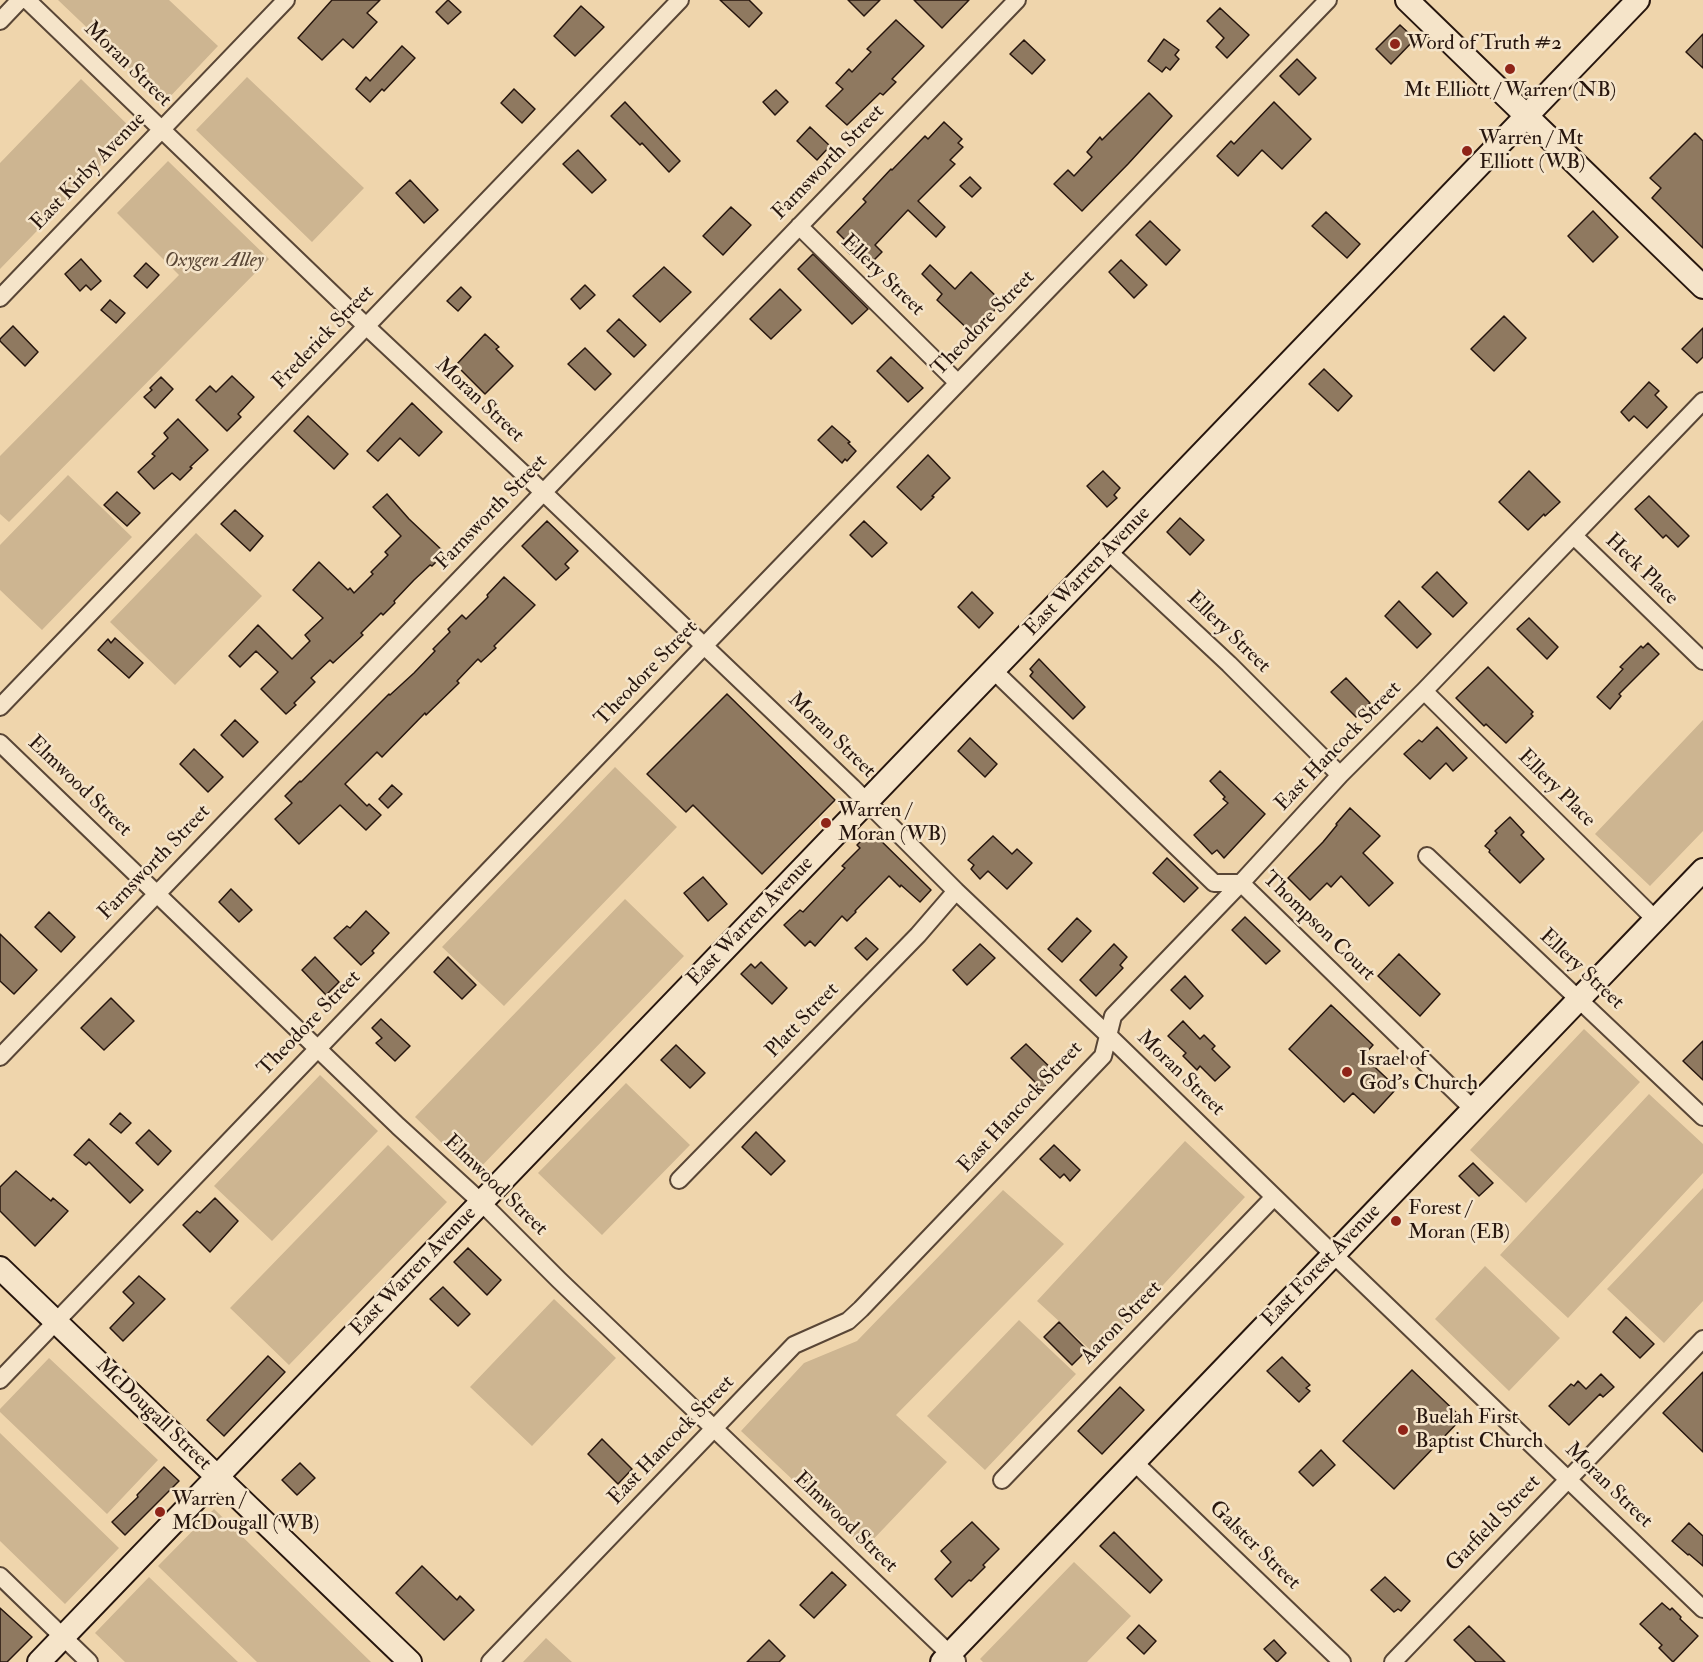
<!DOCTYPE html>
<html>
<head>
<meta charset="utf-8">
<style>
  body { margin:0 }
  canvas { display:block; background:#efd5ac }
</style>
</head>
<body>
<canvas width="1703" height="1662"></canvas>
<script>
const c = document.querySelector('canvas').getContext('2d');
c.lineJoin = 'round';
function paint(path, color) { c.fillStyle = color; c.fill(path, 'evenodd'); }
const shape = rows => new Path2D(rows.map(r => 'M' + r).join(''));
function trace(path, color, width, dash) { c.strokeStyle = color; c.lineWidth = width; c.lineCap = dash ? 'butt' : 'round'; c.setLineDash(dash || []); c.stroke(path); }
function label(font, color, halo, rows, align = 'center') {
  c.font = font + ' "IM FELL Double Pica",serif'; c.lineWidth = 5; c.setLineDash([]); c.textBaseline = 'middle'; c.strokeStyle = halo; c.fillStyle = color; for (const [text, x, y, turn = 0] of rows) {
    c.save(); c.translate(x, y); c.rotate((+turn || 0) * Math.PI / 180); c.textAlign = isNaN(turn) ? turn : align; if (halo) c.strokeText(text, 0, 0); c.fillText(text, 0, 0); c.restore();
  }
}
const green = shape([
  [58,0,169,0,218,46,165,102],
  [247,77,364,188,312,242,196,130],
  [81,79,134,131,0,269,0,163],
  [168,161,269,259,9,522,0,514,0,456,179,275,117,213],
  [68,475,132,537,42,630,0,590,0,545],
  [196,533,262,596,175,685,110,622],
  [1703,720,1703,831,1650,886,1595,834],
  [615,767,677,827,504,1006,442,947],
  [625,899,684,956,474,1174,415,1117],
  [1584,1029,1640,1082,1526,1203,1470,1150],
  [320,1075,378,1131,272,1241,214,1186],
  [626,1083,690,1145,602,1235,538,1173],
  [1649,1094,1703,1144,1703,1173,1568,1318,1500,1255],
  [1185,1141,1245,1197,1097,1356,1037,1301],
  [388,1145,447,1202,289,1365,230,1308],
  [1703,1188,1703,1301,1664,1343,1607,1289],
  [1003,1190,1064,1244,896,1415,947,1462,865,1548,741,1431,804,1363,857,1341],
  [1485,1266,1560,1338,1509,1391,1435,1319],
  [554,1299,616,1358,532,1446,470,1387],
  [1019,1320,1076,1374,985,1470,927,1416],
  [49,1358,158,1460,107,1514,0,1412,0,1409],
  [0,1433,119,1548,65,1604,0,1541],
  [214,1509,371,1662,257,1662,158,1566],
  [1074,1562,1131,1616,1087,1662,983,1662,980,1659],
  [149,1577,238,1662,125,1662,95,1633],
  [546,1638,572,1662,523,1662]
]);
const building = shape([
  [332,0,380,0,367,13,377,22,353,48,343,39,322,60,298,38,332,0],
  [448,0,461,12,448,24,436,12,448,0],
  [720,0,749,0,762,13,749,27,720,0],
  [848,0,880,0,864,16,848,0],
  [914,0,969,0,942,28,914,0],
  [581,6,604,27,575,56,554,36,581,6],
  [1220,8,1249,35,1227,58,1216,47,1224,38,1207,21,1220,8],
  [896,20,924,46,892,79,896,82,883,95,880,93,847,125,826,106,843,89,836,83,849,69,852,72,871,52,867,49,896,20],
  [1400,25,1415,39,1391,64,1376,49,1400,25],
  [1703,34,1703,68,1686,52,1703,34],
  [1164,39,1179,50,1175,55,1179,59,1170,70,1166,67,1162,72,1148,61,1164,39],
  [1024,40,1045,60,1032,74,1010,54,1024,40],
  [402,46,415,58,384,91,382,89,370,102,356,89,366,77,370,81,402,46],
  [1297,59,1316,78,1299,95,1280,76,1297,59],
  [514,89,535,109,522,123,501,103,514,89],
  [776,90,788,102,775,115,763,102,776,90],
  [1149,93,1172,116,1128,164,1082,211,1054,184,1068,170,1074,176,1092,157,1087,152,1100,137,1102,140,1149,93],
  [625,102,680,161,669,172,642,143,640,145,611,116,625,102],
  [1274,102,1311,139,1282,169,1262,150,1238,176,1217,156,1231,141,1234,144,1274,102],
  [944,122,962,139,958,143,963,147,950,160,955,164,918,201,945,227,936,237,908,210,875,245,882,252,867,267,851,252,850,254,841,245,845,240,837,232,866,202,863,199,891,169,892,170,925,136,928,139,944,122],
  [810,127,830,146,817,160,797,141,810,127],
  [1695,133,1703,141,1703,248,1652,198,1661,188,1650,178,1695,133],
  [578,150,606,180,592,193,563,164,578,150],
  [970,177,981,188,972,197,960,186,970,177],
  [410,180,438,210,424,223,396,193,410,180],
  [731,207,751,225,723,255,703,236,731,207],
  [1593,211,1618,237,1593,262,1568,236,1593,211],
  [1326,212,1360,244,1347,258,1312,226,1326,212],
  [1150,221,1180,250,1166,265,1136,235,1150,221],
  [813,254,868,309,852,324,798,269,813,254],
  [81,259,101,281,91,290,86,285,80,291,65,274,81,259],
  [1121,260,1147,285,1134,298,1109,272,1121,260],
  [146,263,159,275,147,288,134,276,146,263],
  [930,265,955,289,971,272,1002,302,973,334,937,300,942,294,922,274,930,265],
  [664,267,691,292,660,322,633,296,664,267],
  [585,285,595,295,580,309,571,299,585,285],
  [461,287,471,297,458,311,447,301,461,287],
  [780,289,801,310,771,339,750,319,780,289],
  [110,300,125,313,116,323,101,310,110,300],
  [1504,316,1526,338,1494,371,1471,349,1504,316],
  [619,319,646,345,634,357,607,331,619,319],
  [13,326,38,352,25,366,0,341,0,339,13,326],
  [1703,328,1703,357,1697,363,1682,349,1703,328],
  [485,334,499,347,496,349,513,366,485,394,456,365,485,334],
  [585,348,611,374,595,390,568,364,585,348],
  [891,357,923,388,908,402,877,371,891,357],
  [1324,369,1352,396,1338,411,1309,384,1324,369],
  [232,376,254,397,238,414,241,417,227,431,196,400,210,386,216,392,232,376],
  [161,377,173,389,155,408,144,397,152,390,150,388,161,377],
  [1649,382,1659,391,1655,395,1667,407,1647,428,1634,416,1629,421,1621,412,1649,382],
  [412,403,442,432,419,456,400,438,378,461,367,451,412,403],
  [308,416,348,454,334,469,294,431,308,416],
  [178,419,208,450,190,467,192,468,180,480,172,473,154,489,138,472,155,456,152,454,168,438,164,433,178,419],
  [832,426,850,442,848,443,856,451,847,461,845,459,842,463,818,440,832,426],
  [928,455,950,478,932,496,934,497,921,510,897,487,928,455],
  [1103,471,1120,488,1114,495,1117,498,1107,507,1087,486,1103,471],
  [1529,471,1560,502,1545,516,1544,514,1528,530,1499,502,1529,471],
  [117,492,140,513,127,526,104,505,117,492],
  [387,494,409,519,445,553,432,566,430,565,414,580,394,601,395,603,383,615,381,613,361,633,363,635,333,663,330,660,311,678,315,682,294,703,296,705,286,714,261,689,278,672,256,651,240,667,229,656,258,625,292,659,310,641,305,635,323,618,293,590,319,562,348,590,350,588,354,593,373,574,371,572,388,555,385,552,401,536,373,507,387,494],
  [1649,496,1689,536,1678,547,1666,535,1663,538,1635,509,1649,496],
  [235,510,263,536,250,551,221,524,235,510],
  [1180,518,1204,540,1190,555,1167,532,1180,518],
  [547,521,578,551,565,564,569,568,556,580,522,546,547,521],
  [864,521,887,543,872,557,850,535,864,521],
  [1437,572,1467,603,1453,617,1422,587,1437,572],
  [504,577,535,605,494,646,496,648,481,662,478,659,457,681,459,683,426,715,425,713,382,757,377,752,345,784,367,806,369,804,381,815,366,830,340,805,299,844,275,819,292,803,285,796,300,781,301,782,389,694,390,695,414,673,435,651,433,649,450,632,448,629,462,615,466,619,488,597,487,595,504,577],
  [972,592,993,613,979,628,958,607,972,592],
  [1399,601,1431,634,1417,648,1385,616,1399,601],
  [1529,618,1558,647,1547,659,1517,629,1529,618],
  [115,638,143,663,129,678,98,650,108,639,111,643,115,638],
  [1648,643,1659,654,1619,694,1621,696,1610,709,1597,697,1623,669,1620,667,1641,646,1643,648,1648,643],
  [1039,659,1085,707,1073,719,1030,676,1033,672,1030,669,1039,659],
  [1488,667,1533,712,1531,714,1533,716,1506,743,1486,724,1484,726,1456,698,1488,667],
  [1346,678,1370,703,1356,717,1331,692,1346,678],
  [727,694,835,800,762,874,693,805,686,812,647,774,727,694],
  [235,720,258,742,243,757,221,735,235,720],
  [1437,727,1467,758,1453,771,1446,763,1430,779,1404,754,1419,740,1422,742,1437,727],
  [970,738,997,764,985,777,958,751,970,738],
  [194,749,223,777,208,792,180,764,194,749],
  [1220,771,1265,814,1224,858,1217,850,1212,854,1194,835,1228,803,1223,799,1225,797,1210,781,1220,771],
  [392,785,402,794,388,808,379,799,392,785],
  [1350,808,1380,836,1363,853,1393,883,1369,906,1341,876,1331,887,1327,883,1310,900,1288,878,1323,842,1337,825,1336,824,1350,808],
  [1510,817,1524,832,1521,835,1544,859,1520,883,1489,852,1490,850,1485,846,1497,833,1495,831,1510,817],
  [871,831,931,890,920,902,901,885,900,887,889,876,855,911,856,912,847,921,842,916,815,946,810,941,805,946,784,925,800,910,803,912,845,868,842,866,860,848,857,845,871,831],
  [993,836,1012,854,1017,849,1032,863,1007,889,988,871,980,879,971,869,974,865,968,860,993,836],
  [1167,858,1198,888,1184,902,1153,873,1167,858],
  [703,877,727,904,708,921,684,893,703,877],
  [231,889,252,910,239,922,219,902,231,889],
  [366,911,389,933,372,951,374,953,361,965,334,938,347,926,350,928,366,911],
  [49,912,75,937,61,952,35,927,49,912],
  [1245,917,1280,951,1266,964,1232,930,1245,917],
  [1077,918,1091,931,1062,962,1048,949,1077,918],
  [0,934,37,970,14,994,0,981,0,934],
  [866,938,878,949,867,960,855,948,866,938],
  [980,944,995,958,967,985,953,970,980,944],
  [1114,944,1127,957,1120,965,1123,968,1096,996,1080,980,1114,944],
  [1399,954,1440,994,1420,1016,1378,976,1399,954],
  [315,957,339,982,326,995,302,970,315,957],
  [448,957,476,985,462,999,434,972,448,957],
  [761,962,787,988,772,1004,741,974,751,964,755,968,761,962],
  [1185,976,1203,996,1190,1009,1171,990,1185,976],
  [111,998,134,1021,104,1050,81,1028,111,998],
  [1331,1005,1373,1045,1363,1056,1397,1088,1374,1113,1353,1093,1344,1102,1289,1049,1331,1005],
  [381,1019,410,1046,395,1061,376,1043,382,1038,372,1028,381,1019],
  [1183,1021,1200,1039,1204,1035,1215,1046,1212,1049,1230,1067,1215,1081,1200,1066,1197,1070,1183,1056,1186,1053,1168,1036,1183,1021],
  [1703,1041,1703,1080,1683,1061,1703,1041],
  [1026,1044,1057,1074,1042,1089,1011,1058,1026,1044],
  [676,1045,705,1073,690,1088,661,1060,676,1045],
  [120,1113,131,1123,121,1133,110,1124,120,1113],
  [149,1130,171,1151,158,1165,136,1143,149,1130],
  [756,1132,785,1161,771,1175,742,1147,756,1132],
  [89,1139,143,1190,130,1203,89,1162,86,1165,74,1155,89,1139],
  [1054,1145,1080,1170,1070,1181,1064,1174,1060,1178,1040,1159,1054,1145],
  [1473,1163,1493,1183,1479,1196,1459,1176,1473,1163],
  [16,1171,51,1201,53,1198,68,1211,35,1246,0,1211,0,1187,16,1171],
  [215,1198,238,1221,210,1252,183,1225,197,1211,200,1213,215,1198],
  [468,1248,501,1280,487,1295,454,1262,468,1248],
  [139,1276,165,1299,123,1341,110,1328,134,1303,123,1292,139,1276],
  [443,1287,470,1314,458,1326,430,1299,443,1287],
  [1626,1317,1654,1344,1640,1358,1613,1332,1626,1317],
  [1059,1322,1087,1350,1072,1365,1044,1337,1059,1322],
  [268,1356,285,1372,224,1436,207,1420,268,1356],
  [1282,1357,1310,1385,1306,1388,1310,1391,1299,1402,1267,1371,1282,1357],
  [1412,1370,1462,1418,1394,1489,1343,1441,1412,1370],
  [1703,1372,1703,1452,1663,1413,1703,1372],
  [1601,1374,1614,1387,1603,1397,1600,1394,1569,1425,1549,1406,1571,1384,1574,1386,1578,1381,1586,1389,1601,1374],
  [1120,1387,1144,1410,1102,1454,1078,1431,1120,1387],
  [602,1439,632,1469,618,1484,588,1454,602,1439],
  [1321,1450,1335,1465,1313,1486,1299,1472,1321,1450],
  [300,1463,315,1478,297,1495,282,1480,300,1463],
  [164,1467,179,1481,125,1535,112,1522,138,1497,137,1495,164,1467],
  [972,1522,999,1549,983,1565,985,1567,971,1581,969,1580,952,1597,935,1579,951,1562,941,1551,972,1522],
  [1689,1523,1703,1536,1703,1566,1689,1554,1688,1555,1672,1541,1689,1523],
  [1114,1532,1162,1580,1150,1593,1100,1546,1114,1532],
  [422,1566,457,1600,460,1596,474,1610,444,1640,396,1593,422,1566],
  [832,1572,846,1585,814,1618,800,1605,832,1572],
  [1385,1577,1410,1601,1401,1611,1398,1609,1394,1612,1371,1590,1385,1577],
  [1662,1603,1670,1610,1672,1608,1681,1617,1680,1619,1698,1636,1673,1662,1659,1648,1662,1645,1640,1624,1662,1603],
  [0,1608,32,1637,7,1662,0,1662,0,1608],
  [1139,1625,1156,1641,1144,1654,1127,1638,1139,1625],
  [1469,1626,1505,1662,1476,1662,1454,1640,1469,1626],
  [769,1640,785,1656,779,1662,747,1662,769,1640],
  [1274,1640,1286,1653,1277,1662,1264,1649,1274,1640]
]);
const street = shape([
  [27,0,366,326,543,492,852,787,956,891,1108,1035,1333,1254,1703,1609],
  [0,21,20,0],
  [799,226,958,383],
  [0,298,286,0],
  [1574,536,1703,661],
  [1108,551,1229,664,1340,775],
  [993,670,1214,883,1241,883,1473,1109],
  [1424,691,1656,920],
  [0,707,680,0],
  [0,743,398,1126,481,1202,559,1280,957,1661],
  [1427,856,1703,1117],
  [0,1057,1017,0],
  [679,1180,918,935,956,891],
  [0,1380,704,646,1328,0],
  [1134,1462,1342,1662],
  [1002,1480,1274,1197],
  [0,1576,89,1662],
  [490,1662,794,1345,848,1321,861,1309,1103,1056,1113,1016,1241,883,1340,775,1424,691,1703,401],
  [1393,1662,1703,1339]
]);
const secondary = shape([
  [1407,0,1703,287],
  [0,1268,410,1662],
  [39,1662,1638,0],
  [942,1662,1703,870]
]);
const markers = [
  [1395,44,6,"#8f2418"],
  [1510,69,6,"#8f2418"],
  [1467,151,6,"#8f2418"],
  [826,823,6,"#8f2418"],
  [1347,1072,6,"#8f2418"],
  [1396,1221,6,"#8f2418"],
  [1403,1430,6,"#8f2418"],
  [160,1512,6,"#8f2418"]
];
const poiNames = [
  ["Word of Truth #2",1407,44],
  ["Mt Elliott / Warren (NB)",1510,91,"center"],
  ["Warren / Mt",1479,139],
  ["Elliott (WB)",1479,163],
  ["Warren /",838,811],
  ["Moran (WB)",838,835],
  ["Israel of",1359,1060],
  ["God's Church",1359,1084],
  ["Forest /",1408,1209],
  ["Moran (EB)",1408,1233],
  ["Buelah First",1415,1418],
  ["Baptist Church",1415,1442],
  ["Warren /",172,1500],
  ["McDougall (WB)",172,1524]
];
const streetNames = [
  ["Moran Street",127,65,44],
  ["Farnsworth Street",829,163,-46],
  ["East Kirby Avenue",89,172,-46],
  ["Ellery Street",882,276,44],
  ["Theodore Street",984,324,-46],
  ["Frederick Street",324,338,-46],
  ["Moran Street",479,401,43],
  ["Farnsworth Street",492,513,-46],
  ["Heck Place",1641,570,44],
  ["East Warren Avenue",1088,572,-46],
  ["Ellery Street",1228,633,44],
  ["Theodore Street",647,674,-46],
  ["Moran Street",831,736,44],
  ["East Hancock Street",1339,747,-46],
  ["Elmwood Street",79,787,44],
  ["Ellery Place",1556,789,45],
  ["Farnsworth Street",155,863,-46],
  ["East Warren Avenue",751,922,-46],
  ["Thompson Court",1318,927,44],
  ["Ellery Street",1581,970,43],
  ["Platt Street",803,1021,-46],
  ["Theodore Street",310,1024,-46],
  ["Moran Street",1180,1074,44],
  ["East Hancock Street",1021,1108,-47],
  ["Elmwood Street",495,1186,44],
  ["East Forest Avenue",1322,1266,-46],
  ["East Warren Avenue",414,1272,-46],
  ["Aaron Street",1122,1323,-46],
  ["McDougall Street",153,1415,44],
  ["East Hancock Street",672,1441,-46],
  ["Moran Street",1608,1486,44],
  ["Elmwood Street",845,1523,44],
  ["Garfield Street",1494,1524,-46],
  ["Galster Street",1254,1546,44]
];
const parkNames = [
  ["Oxygen Alley",214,261]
];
paint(green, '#cdb591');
paint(building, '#8f7960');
trace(building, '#27160e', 1.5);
trace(street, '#594636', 20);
trace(secondary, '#27160e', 26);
trace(street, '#f5e4c9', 16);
trace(secondary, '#f5e4c9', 22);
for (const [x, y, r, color] of markers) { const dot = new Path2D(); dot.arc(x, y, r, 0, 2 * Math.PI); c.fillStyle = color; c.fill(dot); trace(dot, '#f5e4c9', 2); }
label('21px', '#27160e', '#f5e4c9', poiNames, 'left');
label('21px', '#27160e', '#f5e4c9', streetNames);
label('italic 21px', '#594635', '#f5e4c9', parkNames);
</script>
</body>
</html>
